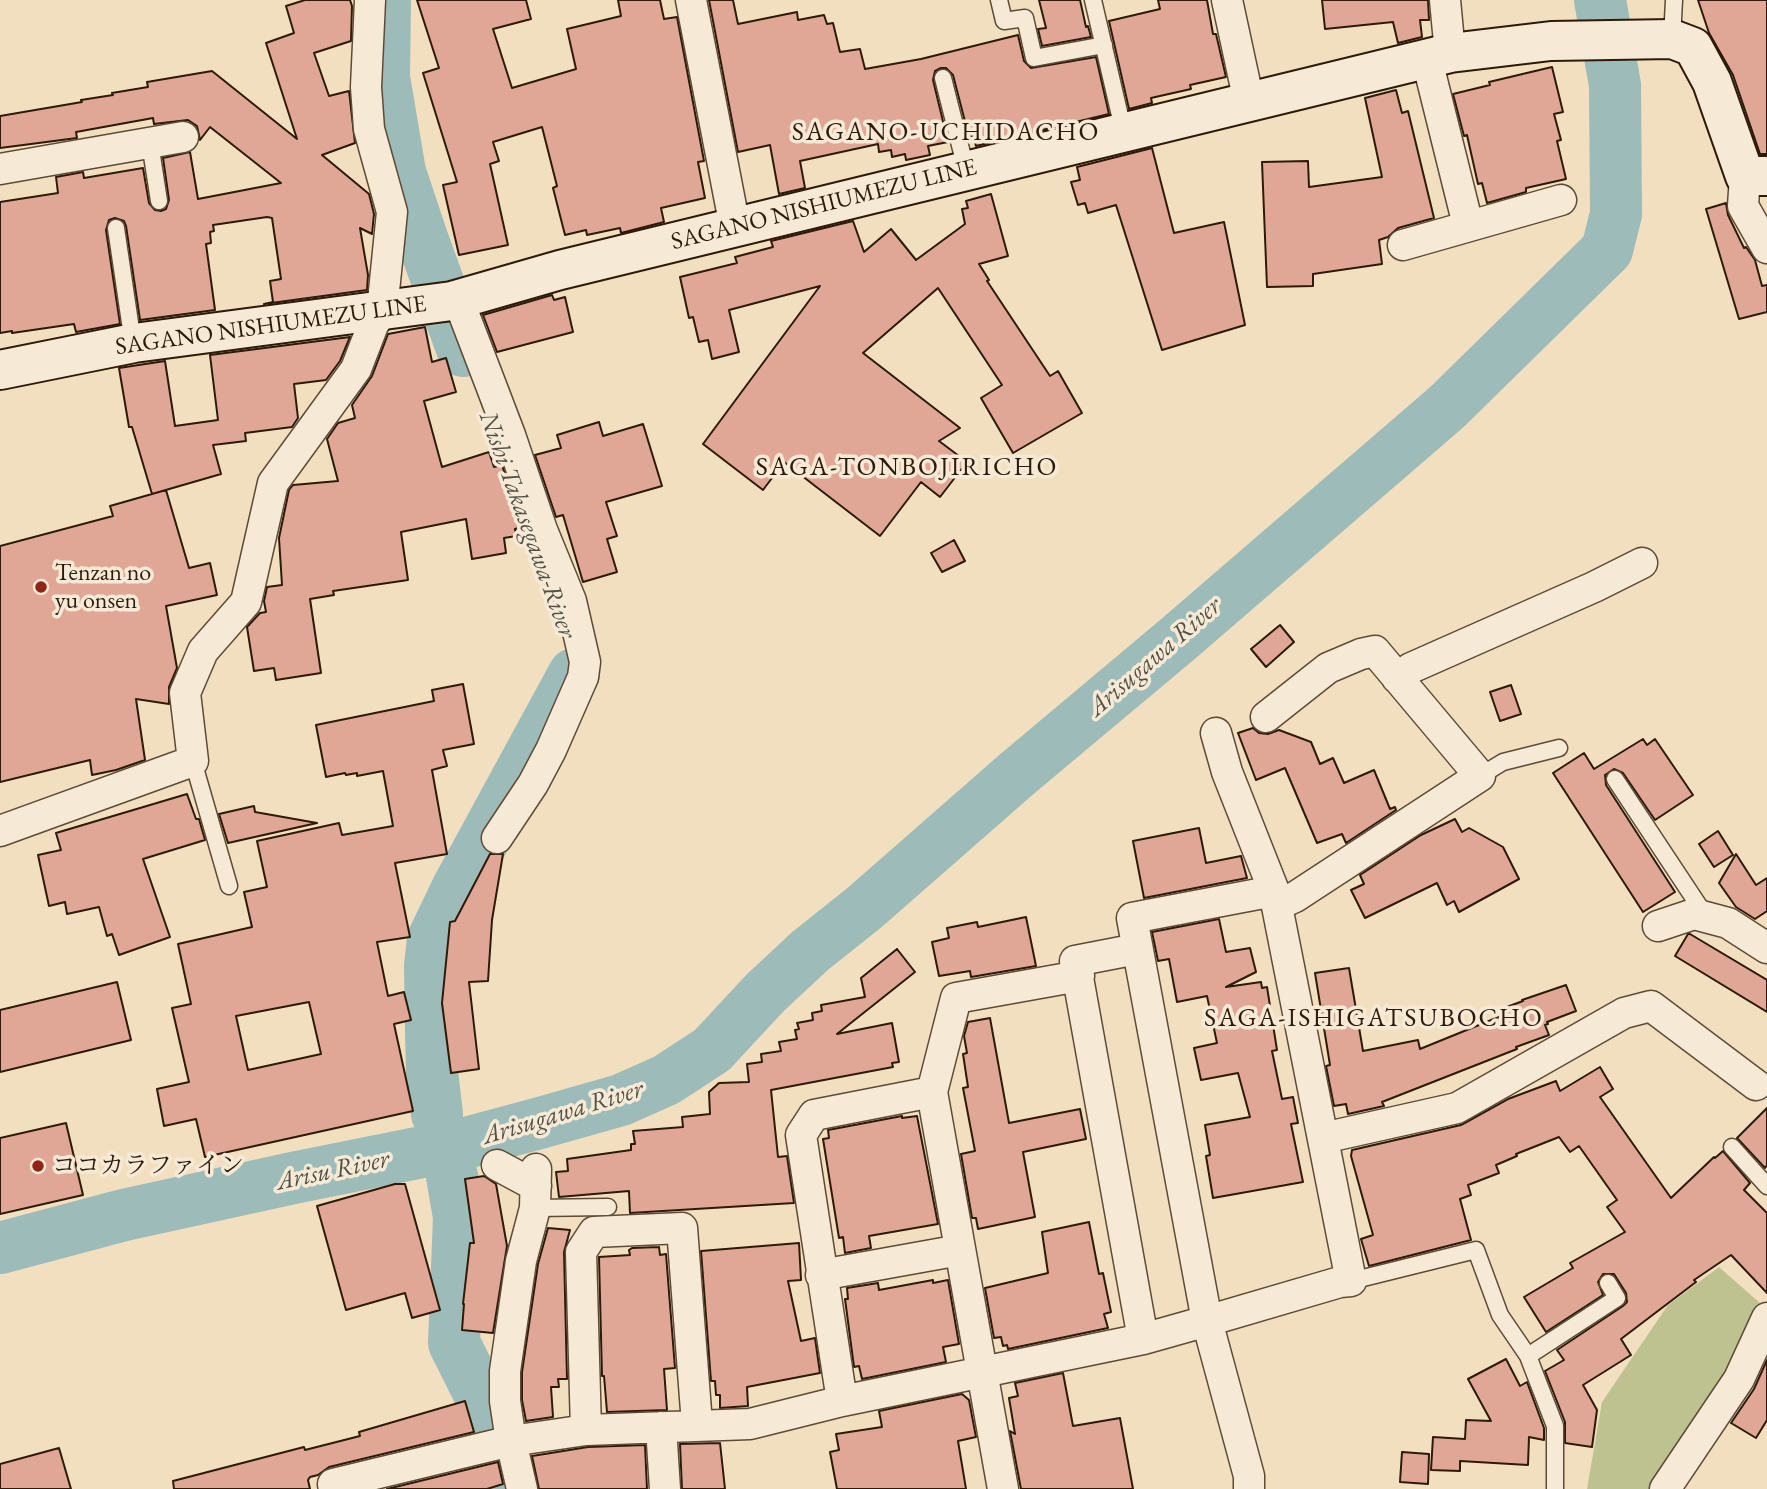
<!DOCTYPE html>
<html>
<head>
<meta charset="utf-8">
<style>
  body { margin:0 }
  canvas { display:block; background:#f1dfc0 }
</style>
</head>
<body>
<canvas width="1767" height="1489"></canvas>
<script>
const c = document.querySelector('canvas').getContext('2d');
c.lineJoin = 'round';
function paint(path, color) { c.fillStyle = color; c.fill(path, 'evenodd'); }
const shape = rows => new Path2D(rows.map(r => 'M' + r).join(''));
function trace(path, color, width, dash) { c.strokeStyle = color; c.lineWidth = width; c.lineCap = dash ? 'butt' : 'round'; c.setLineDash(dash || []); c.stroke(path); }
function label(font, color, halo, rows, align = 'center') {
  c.font = font + ' "EB Garamond","Noto Serif JP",serif'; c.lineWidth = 7; c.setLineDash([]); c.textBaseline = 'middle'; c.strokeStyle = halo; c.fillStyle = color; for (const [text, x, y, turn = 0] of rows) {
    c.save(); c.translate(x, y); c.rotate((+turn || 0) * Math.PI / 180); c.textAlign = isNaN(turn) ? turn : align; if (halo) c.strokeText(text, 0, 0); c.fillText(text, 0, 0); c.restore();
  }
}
const green = shape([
  [1719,1267,1761,1304,1725,1385,1658,1489,1587,1489,1602,1402,1668,1305]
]);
const river = shape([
  [385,0,384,77,400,172,423,241,463,351],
  [437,1114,432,1072,431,1031,430,966,433,939,457,889,574,674],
  [452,1176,459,1217,454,1343,485,1405,502,1460,507,1489],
  [0,1248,124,1215,293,1178,462,1144,540,1123,621,1100,666,1080,712,1050,765,993,810,951,864,908,1017,774,1178,639,1447,407,1607,250,1616,214,1615,85,1600,0]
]);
const building = shape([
  [305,0,350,0,352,6,351,41,314,53,329,96,349,91,355,143,322,155,369,194,374,214,372,234,360,228,368,275,367,290,264,304,273,302,270,281,281,279,272,218,267,217,213,225,214,231,210,232,211,243,206,244,215,310,140,320,126,226,124,221,115,218,109,220,106,230,120,324,76,332,74,324,12,333,12,331,0,333,0,202,58,193,56,177,83,172,84,178,143,168,149,203,155,210,161,211,166,209,169,200,163,158,190,152,198,199,281,183,210,127,200,140,197,126,188,120,154,124,153,118,76,132,77,138,0,148,0,116,82,102,81,100,113,95,112,93,148,87,147,82,212,71,297,139,266,43,294,33,286,6,305,0],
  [417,0,526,0,531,19,493,29,512,88,576,69,567,29,621,16,618,0,660,0,664,19,677,17,704,161,698,162,705,198,661,208,664,222,621,233,620,228,587,235,586,230,565,235,553,188,557,186,542,127,493,142,499,161,490,164,508,245,459,255,443,185,457,182,423,73,439,68,417,0],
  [709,0,733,0,738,24,797,12,798,20,824,15,827,24,833,23,840,52,860,49,865,69,921,59,1018,35,1024,61,1031,68,1096,57,1109,114,976,146,973,136,969,137,953,75,946,68,941,68,935,71,933,80,948,142,928,146,930,155,906,160,905,154,892,157,891,150,879,152,878,144,800,161,805,188,779,194,770,145,738,152,709,0],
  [1039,0,1080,0,1086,27,1088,26,1091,37,1042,46,1038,29,1046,28,1039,0],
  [1158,0,1207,0,1213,34,1216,34,1226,77,1190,85,1191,89,1151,98,1152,103,1129,109,1109,21,1160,9,1158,0],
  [1322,0,1428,0,1429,20,1420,20,1422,37,1398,43,1393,22,1325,29,1322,0],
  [1698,0,1767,0,1767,154,1760,154,1733,75,1709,33,1698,0],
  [1552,67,1563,112,1554,114,1561,140,1557,141,1566,179,1526,188,1526,192,1487,203,1482,183,1478,184,1467,135,1464,136,1453,94,1490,85,1489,82,1552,67],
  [1396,90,1402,113,1408,111,1434,218,1398,228,1388,237,1379,240,1382,264,1313,274,1313,286,1267,287,1262,162,1308,161,1309,187,1382,177,1365,98,1396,90],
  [1152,148,1174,233,1224,222,1245,325,1162,350,1116,205,1088,213,1085,203,1078,205,1071,182,1080,180,1077,167,1152,148],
  [991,194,1008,256,979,264,989,280,987,281,1050,376,1058,371,1082,413,1013,453,981,398,1002,385,938,288,863,353,960,428,939,441,967,462,940,497,921,482,880,536,784,462,763,490,703,444,820,286,729,310,739,352,712,359,708,340,699,342,693,317,689,318,680,277,737,263,735,257,773,247,771,241,853,221,864,252,891,229,916,260,965,224,962,209,968,208,966,201,991,194],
  [1726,203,1728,215,1744,248,1746,247,1755,260,1762,286,1767,285,1767,312,1739,319,1706,209,1726,203],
  [552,295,554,300,565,297,573,332,497,352,483,315,552,295],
  [425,327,432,362,446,358,456,392,424,401,442,467,489,452,494,467,502,465,522,527,515,529,516,536,504,538,506,553,472,559,466,519,401,532,408,580,333,591,334,595,310,599,321,673,276,680,274,668,254,671,247,627,260,613,266,612,264,601,267,587,282,585,279,538,289,490,293,485,338,481,327,439,338,423,355,418,352,405,372,376,388,334,425,327],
  [350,337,340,361,326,380,294,384,298,418,292,427,245,433,246,441,213,445,221,474,152,494,132,427,129,427,119,368,165,361,175,426,218,420,210,355,350,337],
  [599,422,603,436,643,424,662,486,606,502,617,536,607,539,617,572,583,582,563,515,556,517,535,455,561,448,557,435,599,422],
  [166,490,189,568,210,563,217,595,166,606,177,668,169,687,169,704,136,699,145,760,116,770,92,775,90,760,0,782,0,546,113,516,110,506,166,490],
  [954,540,965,561,942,572,931,553,954,540],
  [1280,625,1294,642,1266,667,1251,649,1280,625],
  [463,684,474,744,443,750,447,766,432,770,447,854,395,863,410,937,377,942,388,996,404,992,411,1020,394,1024,413,1111,205,1157,196,1119,164,1126,157,1089,189,1082,172,1008,191,1004,178,944,252,927,244,892,267,887,257,841,339,823,342,835,393,826,383,771,357,776,357,773,346,775,345,773,326,777,316,725,434,701,432,690,463,684],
  [309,1002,321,1054,248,1070,236,1016,309,1002],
  [1511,685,1521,714,1500,721,1490,692,1511,685],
  [1253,728,1259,733,1268,734,1279,730,1311,742,1320,764,1333,758,1344,783,1374,770,1390,809,1395,807,1396,810,1346,843,1342,834,1317,843,1285,768,1256,780,1238,733,1253,728],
  [1643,739,1647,745,1655,739,1693,795,1655,820,1623,773,1614,769,1605,775,1606,785,1675,892,1643,912,1553,773,1584,753,1594,769,1643,739],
  [187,794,196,819,199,819,205,840,143,859,170,937,119,955,112,934,107,936,99,907,67,914,65,902,49,906,38,855,61,850,56,833,187,794],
  [254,806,255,812,317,823,228,843,219,814,254,806],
  [1455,819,1462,832,1469,828,1503,847,1519,879,1459,912,1454,901,1447,905,1437,883,1365,918,1351,890,1364,884,1360,875,1421,835,1455,819],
  [1199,828,1206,863,1241,856,1247,878,1144,898,1133,841,1199,828],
  [1718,831,1733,855,1714,867,1699,844,1718,831],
  [490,854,503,854,492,920,488,981,469,982,479,1069,451,1073,442,1003,450,922,455,921,490,854],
  [1736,854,1756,885,1767,878,1767,911,1755,919,1736,907,1719,883,1736,854],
  [1026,917,1036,966,971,977,970,971,939,976,932,942,949,938,947,928,977,922,978,927,1026,917],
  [1219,919,1226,952,1250,948,1256,972,1226,987,1261,982,1262,988,1267,987,1277,1050,1272,1051,1282,1099,1293,1097,1298,1123,1291,1124,1303,1182,1213,1198,1206,1156,1210,1155,1205,1125,1250,1117,1238,1073,1201,1080,1194,1048,1217,1043,1207,996,1177,1002,1169,959,1158,961,1152,932,1219,919],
  [1688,934,1690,934,1767,980,1767,1012,1675,956,1688,934],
  [897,949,915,972,837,1034,892,1023,899,1062,892,1063,893,1067,771,1090,778,1157,787,1156,794,1203,630,1213,629,1191,559,1197,556,1172,568,1171,567,1159,631,1150,631,1144,635,1144,633,1131,683,1127,682,1117,710,1114,709,1092,719,1083,749,1082,747,1064,762,1062,761,1054,781,1051,779,1042,797,1039,795,1030,799,1029,797,1023,813,1020,812,1013,822,1011,821,1005,865,997,861,978,897,949],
  [1349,968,1363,1051,1418,1040,1420,1049,1506,1014,1504,1008,1523,1001,1522,1000,1566,985,1576,1011,1547,1022,1548,1024,1545,1025,1549,1035,1516,1047,1517,1049,1382,1102,1384,1106,1348,1114,1346,1104,1334,1106,1326,1066,1330,1065,1315,973,1349,968],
  [117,982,131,1040,0,1072,0,1010,117,982],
  [990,1018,1009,1123,1080,1109,1086,1139,1023,1152,1035,1217,978,1229,976,1218,972,1218,961,1154,975,1151,963,1088,968,1087,963,1054,967,1053,964,1036,968,1022,990,1018],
  [1600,1067,1613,1089,1600,1097,1671,1198,1714,1157,1715,1158,1723,1151,1750,1183,1744,1190,1767,1213,1767,1293,1731,1255,1694,1280,1696,1282,1621,1339,1631,1355,1583,1385,1597,1410,1592,1447,1565,1443,1565,1422,1545,1371,1564,1360,1557,1350,1623,1306,1627,1302,1626,1293,1614,1274,1603,1274,1598,1282,1603,1295,1546,1332,1524,1297,1573,1268,1570,1263,1625,1232,1607,1207,1617,1200,1579,1146,1570,1152,1559,1137,1516,1154,1517,1156,1496,1165,1499,1173,1468,1185,1471,1195,1460,1199,1471,1240,1369,1266,1361,1239,1373,1235,1351,1156,1352,1150,1461,1125,1508,1099,1556,1081,1560,1091,1600,1067],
  [1767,1108,1767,1165,1765,1168,1737,1138,1767,1108],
  [902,1116,902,1118,917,1116,938,1224,869,1236,871,1248,845,1253,843,1237,839,1238,823,1139,829,1138,828,1130,902,1116],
  [66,1123,83,1195,0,1214,0,1138,66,1123],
  [484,1176,496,1184,507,1246,493,1333,462,1330,464,1304,463,1304,470,1243,474,1243,465,1179,484,1176],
  [395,1184,405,1184,440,1310,412,1318,405,1293,346,1310,317,1206,395,1184],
  [1089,1222,1099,1274,1103,1273,1111,1312,1104,1314,1108,1328,1008,1349,1007,1345,1003,1346,1001,1337,994,1338,985,1288,1048,1273,1042,1232,1089,1222],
  [548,1228,570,1230,564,1252,567,1379,558,1379,559,1387,551,1387,553,1417,526,1421,522,1400,522,1372,538,1264,548,1228],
  [799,1243,801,1280,788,1281,801,1341,815,1338,820,1373,747,1387,748,1406,720,1408,720,1395,716,1395,715,1381,711,1381,701,1251,799,1243],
  [659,1247,660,1255,666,1254,675,1368,664,1369,667,1410,607,1412,604,1376,602,1376,599,1257,630,1255,629,1250,632,1248,659,1247],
  [933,1280,933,1283,948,1280,959,1344,943,1347,946,1362,862,1379,859,1366,854,1367,845,1299,848,1299,847,1288,878,1283,879,1290,933,1280],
  [1506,1359,1520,1386,1527,1382,1544,1428,1544,1440,1529,1437,1528,1465,1460,1461,1460,1471,1431,1470,1433,1437,1465,1439,1466,1420,1491,1421,1468,1379,1506,1359],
  [1767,1360,1767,1420,1756,1438,1731,1423,1754,1389,1767,1360],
  [1063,1373,1073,1426,1120,1418,1133,1489,1021,1489,1010,1431,1015,1434,1009,1398,1018,1396,1015,1383,1063,1373],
  [962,1394,969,1400,976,1437,958,1441,966,1489,837,1489,830,1452,839,1450,836,1434,882,1427,879,1411,962,1394],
  [465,1401,474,1432,329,1467,318,1475,310,1477,308,1480,310,1489,174,1489,173,1481,304,1447,305,1450,360,1436,359,1432,465,1401],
  [720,1443,725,1489,682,1489,680,1444,720,1443],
  [645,1445,647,1489,539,1489,532,1456,588,1447,645,1445],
  [59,1448,71,1489,0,1489,0,1464,59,1448],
  [1402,1452,1429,1454,1428,1484,1400,1482,1402,1452],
  [498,1462,503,1484,487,1489,387,1489,498,1462]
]);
const service = shape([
  [999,0,1004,21,1025,18,1034,58,1104,45],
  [1093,0,1124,133],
  [1672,39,1674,0],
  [943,78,966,169],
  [150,143,159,201],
  [116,228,133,343],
  [193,761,229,886],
  [1480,776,1503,762,1559,748],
  [1615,779,1705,915],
  [1732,1147,1767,1186],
  [535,1208,608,1207],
  [1351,1281,1476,1250,1500,1315,1528,1356,1555,1426,1555,1489],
  [1528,1356,1617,1298,1608,1283]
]);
const minor = shape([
  [691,0,735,227],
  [1227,0,1249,102],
  [1445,0,1450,53],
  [1427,60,1468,225],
  [0,169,183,137],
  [1745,176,1743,206,1767,248],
  [1403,245,1561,200],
  [458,299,510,435,542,530,571,601,585,662,583,677,551,750,533,784,497,838],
  [1397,678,1411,668,1594,587,1642,563],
  [1266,717,1328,668,1361,654,1375,651,1480,776,1295,897,1277,905],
  [1216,733,1227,772,1274,891],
  [0,831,193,761,185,693,203,651,246,602,273,483,356,369,373,325,382,311,392,212,369,129,366,87,370,0],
  [1658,926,1694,914,1728,923,1767,948],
  [1137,949,1075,961,1143,1339],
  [1323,1138,1457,1108,1624,1013,1651,1006,1756,1085],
  [497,1165,536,1186],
  [821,1275,960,1250],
  [842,1401,801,1135,814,1115,932,1092],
  [661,1427,665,1489],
  [586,1430,581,1252,594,1232,682,1228,697,1424],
  [334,1489,333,1484,511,1441,586,1430,750,1424,842,1401,1143,1339,1207,1321,1340,1282,1351,1281,1274,891,1132,918,1207,1321,1249,1476,1249,1489],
  [522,1489,511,1441,505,1401,505,1371,521,1261,535,1208,536,1169],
  [1003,1489,932,1092,956,998,1079,976],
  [1665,1489,1739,1379,1767,1318]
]);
const secondary = shape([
  [0,370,134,343,452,301,560,270,1450,53,1551,41,1672,39,1693,47,1712,82,1745,176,1767,176]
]);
const markers = [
  [41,587,7,"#8f2418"],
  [38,1166,7,"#8f2418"]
];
const streetNames = [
  ["SAGANO NISHIUMEZU LINE",824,205,-14],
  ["SAGANO NISHIUMEZU LINE",271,326,-8]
];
const poiNames = [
  ["Tenzan no",55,573],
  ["yu onsen",55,601],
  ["ココカラファイン",52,1166]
];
const neighbourhoodNames = [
  ["SAGANO-UCHIDACHO",946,133],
  ["SAGA-TONBOJIRICHO",907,468],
  ["SAGA-ISHIGATSUBOCHO",1374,1019]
];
const waterNames = [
  ["Nishi Takasegawa River",527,525,70],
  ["Arisugawa River",1155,657,-41],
  ["Arisugawa River",563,1113,-17],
  ["Arisu River",333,1171,-12]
];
paint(green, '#bec190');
trace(river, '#9cbbb9', 52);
paint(building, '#e1a796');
trace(building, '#2d1a09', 2);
trace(service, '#5e4b37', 19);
trace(minor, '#5e4b37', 33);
trace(secondary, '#2d1a09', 42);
trace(service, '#f6ead6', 16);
trace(minor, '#f6ead6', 30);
trace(secondary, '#f6ead6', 38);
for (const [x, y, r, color] of markers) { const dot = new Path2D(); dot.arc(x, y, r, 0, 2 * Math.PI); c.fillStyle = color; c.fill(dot); trace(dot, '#f6ead6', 2.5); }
label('24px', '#2d1a09', '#f6ead6', streetNames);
label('24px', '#2d1a09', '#f6ead6', poiNames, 'left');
c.letterSpacing = '2px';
label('26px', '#2d1a09', '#f6ead6', neighbourhoodNames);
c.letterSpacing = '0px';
label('italic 26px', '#545247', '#f6ead6', waterNames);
</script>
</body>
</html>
